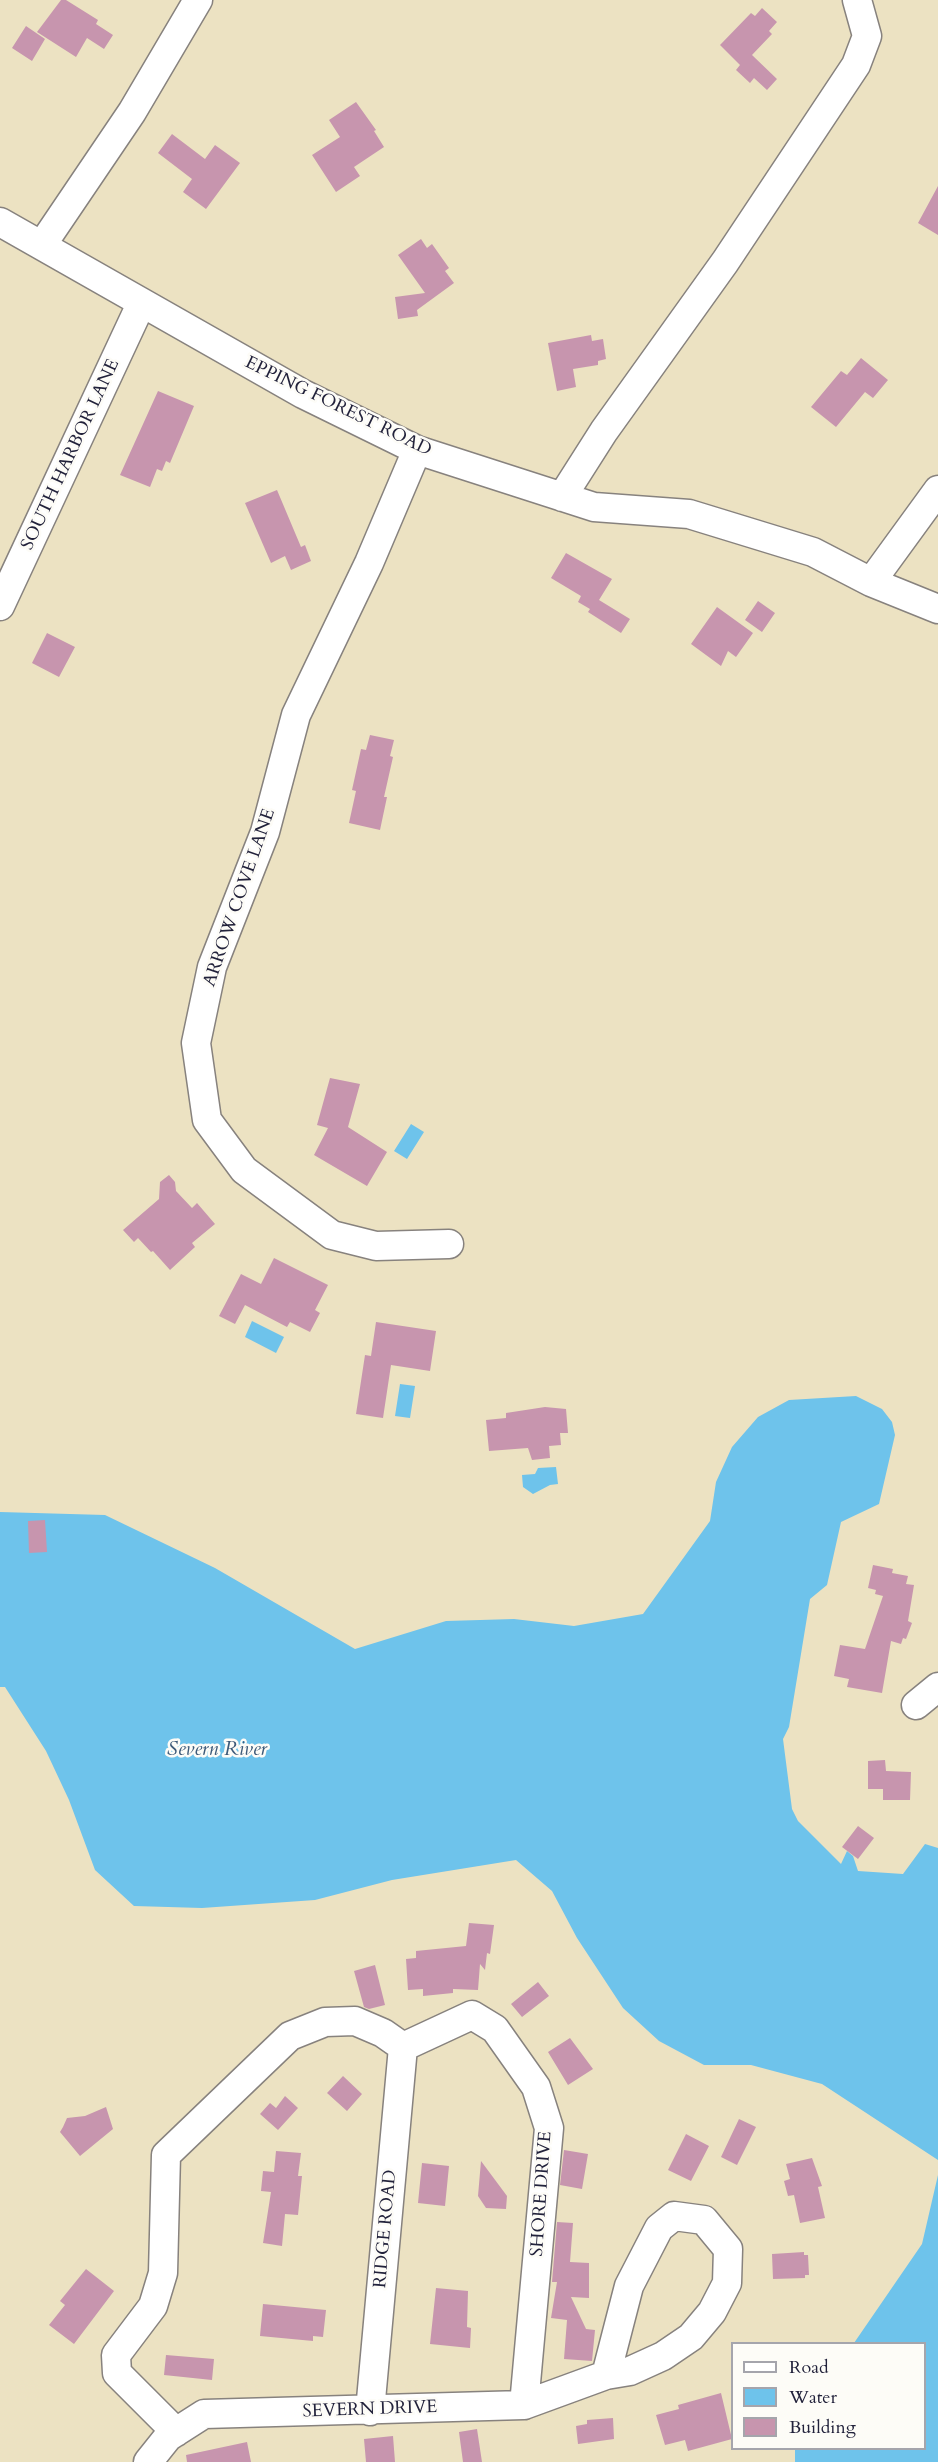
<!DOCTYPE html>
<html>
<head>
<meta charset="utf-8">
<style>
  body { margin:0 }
  #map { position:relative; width:938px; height:2462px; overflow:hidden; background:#ece2c2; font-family:Cardo,serif }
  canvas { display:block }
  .legend { position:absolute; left:731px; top:2342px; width:195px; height:108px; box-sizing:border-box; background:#fdfcf7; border:2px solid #a5a5ac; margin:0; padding:8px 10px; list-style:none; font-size:18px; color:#22223b }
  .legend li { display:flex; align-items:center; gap:12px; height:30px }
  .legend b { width:30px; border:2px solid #a5a5ac }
</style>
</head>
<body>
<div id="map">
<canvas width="938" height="2462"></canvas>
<ul class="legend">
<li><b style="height:8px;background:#fff"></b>Road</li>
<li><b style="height:16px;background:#6ec3eb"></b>Water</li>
<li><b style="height:16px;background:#c795ae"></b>Building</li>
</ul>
</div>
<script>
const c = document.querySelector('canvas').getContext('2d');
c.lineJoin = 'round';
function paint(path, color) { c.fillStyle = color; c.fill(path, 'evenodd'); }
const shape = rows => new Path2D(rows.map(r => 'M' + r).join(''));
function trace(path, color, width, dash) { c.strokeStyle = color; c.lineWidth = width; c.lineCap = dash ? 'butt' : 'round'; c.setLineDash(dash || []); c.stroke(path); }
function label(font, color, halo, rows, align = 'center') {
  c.font = font + ' Cardo,serif'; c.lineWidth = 5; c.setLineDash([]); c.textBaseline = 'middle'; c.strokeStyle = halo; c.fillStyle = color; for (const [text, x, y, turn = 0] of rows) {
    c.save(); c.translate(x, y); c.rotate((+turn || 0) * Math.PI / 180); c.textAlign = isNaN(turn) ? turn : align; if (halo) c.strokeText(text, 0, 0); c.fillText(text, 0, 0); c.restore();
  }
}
const water = shape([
  [411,1124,424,1132,407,1159,394,1151],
  [252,1321,284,1337,276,1353,245,1337],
  [400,1384,415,1386,410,1418,395,1416],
  [856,1396,882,1409,892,1422,895,1435,879,1504,841,1522,827,1585,810,1599,789,1727,783,1739,792,1809,798,1821,841,1864,847,1851,853,1856,858,1871,903,1874,925,1844,938,1848,938,2160,822,2084,751,2065,704,2065,659,2041,623,2008,577,1938,552,1891,516,1860,392,1880,315,1900,202,1908,134,1906,95,1870,69,1800,46,1751,5,1687,0,1687,0,1512,105,1515,215,1568,355,1649,446,1621,514,1619,574,1626,643,1614,710,1521,716,1482,732,1447,758,1417,789,1400],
  [556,1467,558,1484,550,1485,533,1494,523,1487,522,1475,535,1474,538,1468],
  [938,2175,938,2462,795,2462,795,2449,924,2448,924,2344,854,2343,922,2244]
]);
const building = shape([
  [61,0,66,0,98,20,96,24,113,35,104,49,87,38,76,57,37,32],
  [762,8,777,22,769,31,772,34,752,55,777,79,767,90,754,78,750,83,736,70,740,65,720,45,751,13,755,16],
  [26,26,45,39,32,61,12,48],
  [356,102,376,130,374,131,384,147,354,167,360,176,336,192,312,155,340,137,329,120],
  [172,134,205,159,215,145,240,163,206,209,183,192,192,179,158,153],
  [938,186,938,235,918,223],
  [421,239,427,248,432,244,449,268,445,271,454,283,417,310,418,316,398,319,395,297,425,293,398,255],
  [591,335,592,341,603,339,606,359,598,361,598,365,573,369,576,387,557,391,548,343],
  [861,358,888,380,873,398,865,392,836,427,811,407,841,371,847,375],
  [158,391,194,406,170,463,166,461,162,471,157,469,150,487,120,475],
  [277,490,301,547,305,545,311,561,291,570,285,556,271,563,245,503],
  [566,553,612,579,599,600,630,619,621,633,588,612,590,609,578,602,581,596,551,578],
  [758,601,775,613,762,632,745,620],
  [717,607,753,633,736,657,728,651,721,666,691,644],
  [47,633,75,647,59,677,32,663],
  [370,735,394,740,390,756,393,757,384,797,387,797,380,830,349,823,356,791,352,790,361,749,366,750],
  [330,1078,360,1084,348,1127,387,1152,367,1186,314,1155,328,1128,317,1125],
  [169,1175,175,1182,176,1191,192,1208,197,1203,215,1224,192,1243,195,1247,170,1270,153,1251,151,1252,138,1238,134,1242,123,1230,159,1199,160,1182],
  [274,1258,328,1285,315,1310,320,1313,310,1332,290,1322,287,1327,245,1305,235,1324,219,1316,241,1274,261,1284],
  [376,1322,436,1331,430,1371,391,1365,383,1418,356,1414,365,1355,371,1356],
  [545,1407,566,1409,568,1433,560,1433,561,1445,549,1446,550,1458,532,1460,528,1448,489,1451,486,1420,506,1418,506,1413],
  [45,1520,47,1552,29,1553,28,1521],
  [873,1565,893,1569,892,1573,908,1576,906,1584,914,1585,908,1621,912,1623,906,1639,903,1638,901,1644,891,1641,882,1693,847,1687,849,1679,834,1676,840,1645,865,1649,883,1596,875,1594,876,1590,868,1588],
  [885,1760,886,1771,911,1772,910,1800,883,1800,883,1789,868,1789,868,1761],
  [858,1826,874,1838,858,1859,842,1847],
  [469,1923,494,1925,490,1954,487,1953,485,1970,480,1964,478,1990,453,1989,453,1993,423,1996,423,1989,408,1990,406,1959,416,1958,416,1951,466,1946],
  [375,1965,385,2005,369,2009,364,2007,354,1971],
  [538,1982,549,1996,522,2017,511,2004],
  [570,2038,593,2069,568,2085,548,2052],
  [343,2076,362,2094,347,2111,327,2093],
  [285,2096,298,2108,278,2130,260,2114,270,2103,276,2108],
  [106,2107,113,2129,80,2156,60,2132,63,2127,67,2118,85,2116],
  [739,2119,756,2127,737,2165,721,2157],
  [686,2134,709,2146,691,2181,668,2170],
  [564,2150,588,2154,582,2189,560,2185],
  [276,2151,301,2153,298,2176,302,2176,298,2215,285,2214,282,2246,263,2243,271,2192,261,2191,263,2171,274,2172],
  [812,2158,822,2186,818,2187,825,2218,800,2223,794,2195,788,2196,784,2181,790,2179,786,2164],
  [481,2161,507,2196,506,2209,486,2208,478,2196],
  [422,2163,449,2166,445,2206,418,2203],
  [557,2222,573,2223,570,2262,589,2263,589,2298,571,2297,586,2329,595,2330,592,2361,564,2359,567,2320,551,2318,557,2282,552,2282],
  [804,2252,804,2255,808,2255,809,2275,805,2275,805,2278,773,2279,772,2254],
  [86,2269,114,2291,74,2344,49,2325,65,2305,60,2301],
  [436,2288,468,2291,467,2327,471,2328,470,2348,430,2344],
  [263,2304,326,2310,323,2337,313,2336,313,2341,260,2336],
  [166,2355,214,2359,212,2380,164,2375],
  [721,2393,732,2439,688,2451,685,2440,665,2445,656,2415,679,2409,678,2405],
  [613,2418,614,2439,578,2444,576,2426,587,2424,587,2420],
  [477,2429,482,2462,463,2462,459,2432],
  [393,2436,395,2462,366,2462,364,2439],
  [247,2442,251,2462,187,2462,186,2455]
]);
const minor = shape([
  [0,222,303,394,417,450,594,507,689,514,813,552,871,582,938,609],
  [42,245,132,112,198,0],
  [417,450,369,563,296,715,265,832,212,967,196,1043,207,1120,244,1170,332,1235,376,1246,449,1244],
  [562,497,604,431,725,262,856,65,867,36,857,0],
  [871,582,938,490],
  [0,606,141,304],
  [916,1705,938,1687],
  [403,2047,472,2015,495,2029,536,2087,549,2128,524,2405],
  [370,2411,403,2047],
  [176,2432,117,2373,116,2355,153,2306,163,2273,166,2155,290,2036,325,2022,355,2021,383,2033,403,2047],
  [148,2462,168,2437,204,2414,524,2405,606,2375,630,2371,663,2356,691,2337,712,2312,727,2283,728,2249,704,2220,674,2216,659,2228,629,2286,606,2375]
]);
const streetNames = [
  ["EPPING FOREST ROAD",338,407,26],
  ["SOUTH HARBOR LANE",71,455,-65],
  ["ARROW COVE LANE",240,898,-71],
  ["SHORE DRIVE",542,2194,-86],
  ["RIDGE ROAD",386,2229,-85],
  ["SEVERN DRIVE",370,2410,-2]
];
const waterNames = [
  ["Severn River",217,1750]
];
paint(water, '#6ec3eb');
paint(building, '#c795ae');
trace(minor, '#87827e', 31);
trace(minor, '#fff', 28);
label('18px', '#22223b', '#fdfcf7', streetNames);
label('italic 20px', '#3d5a79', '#fdfcf7', waterNames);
</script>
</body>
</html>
